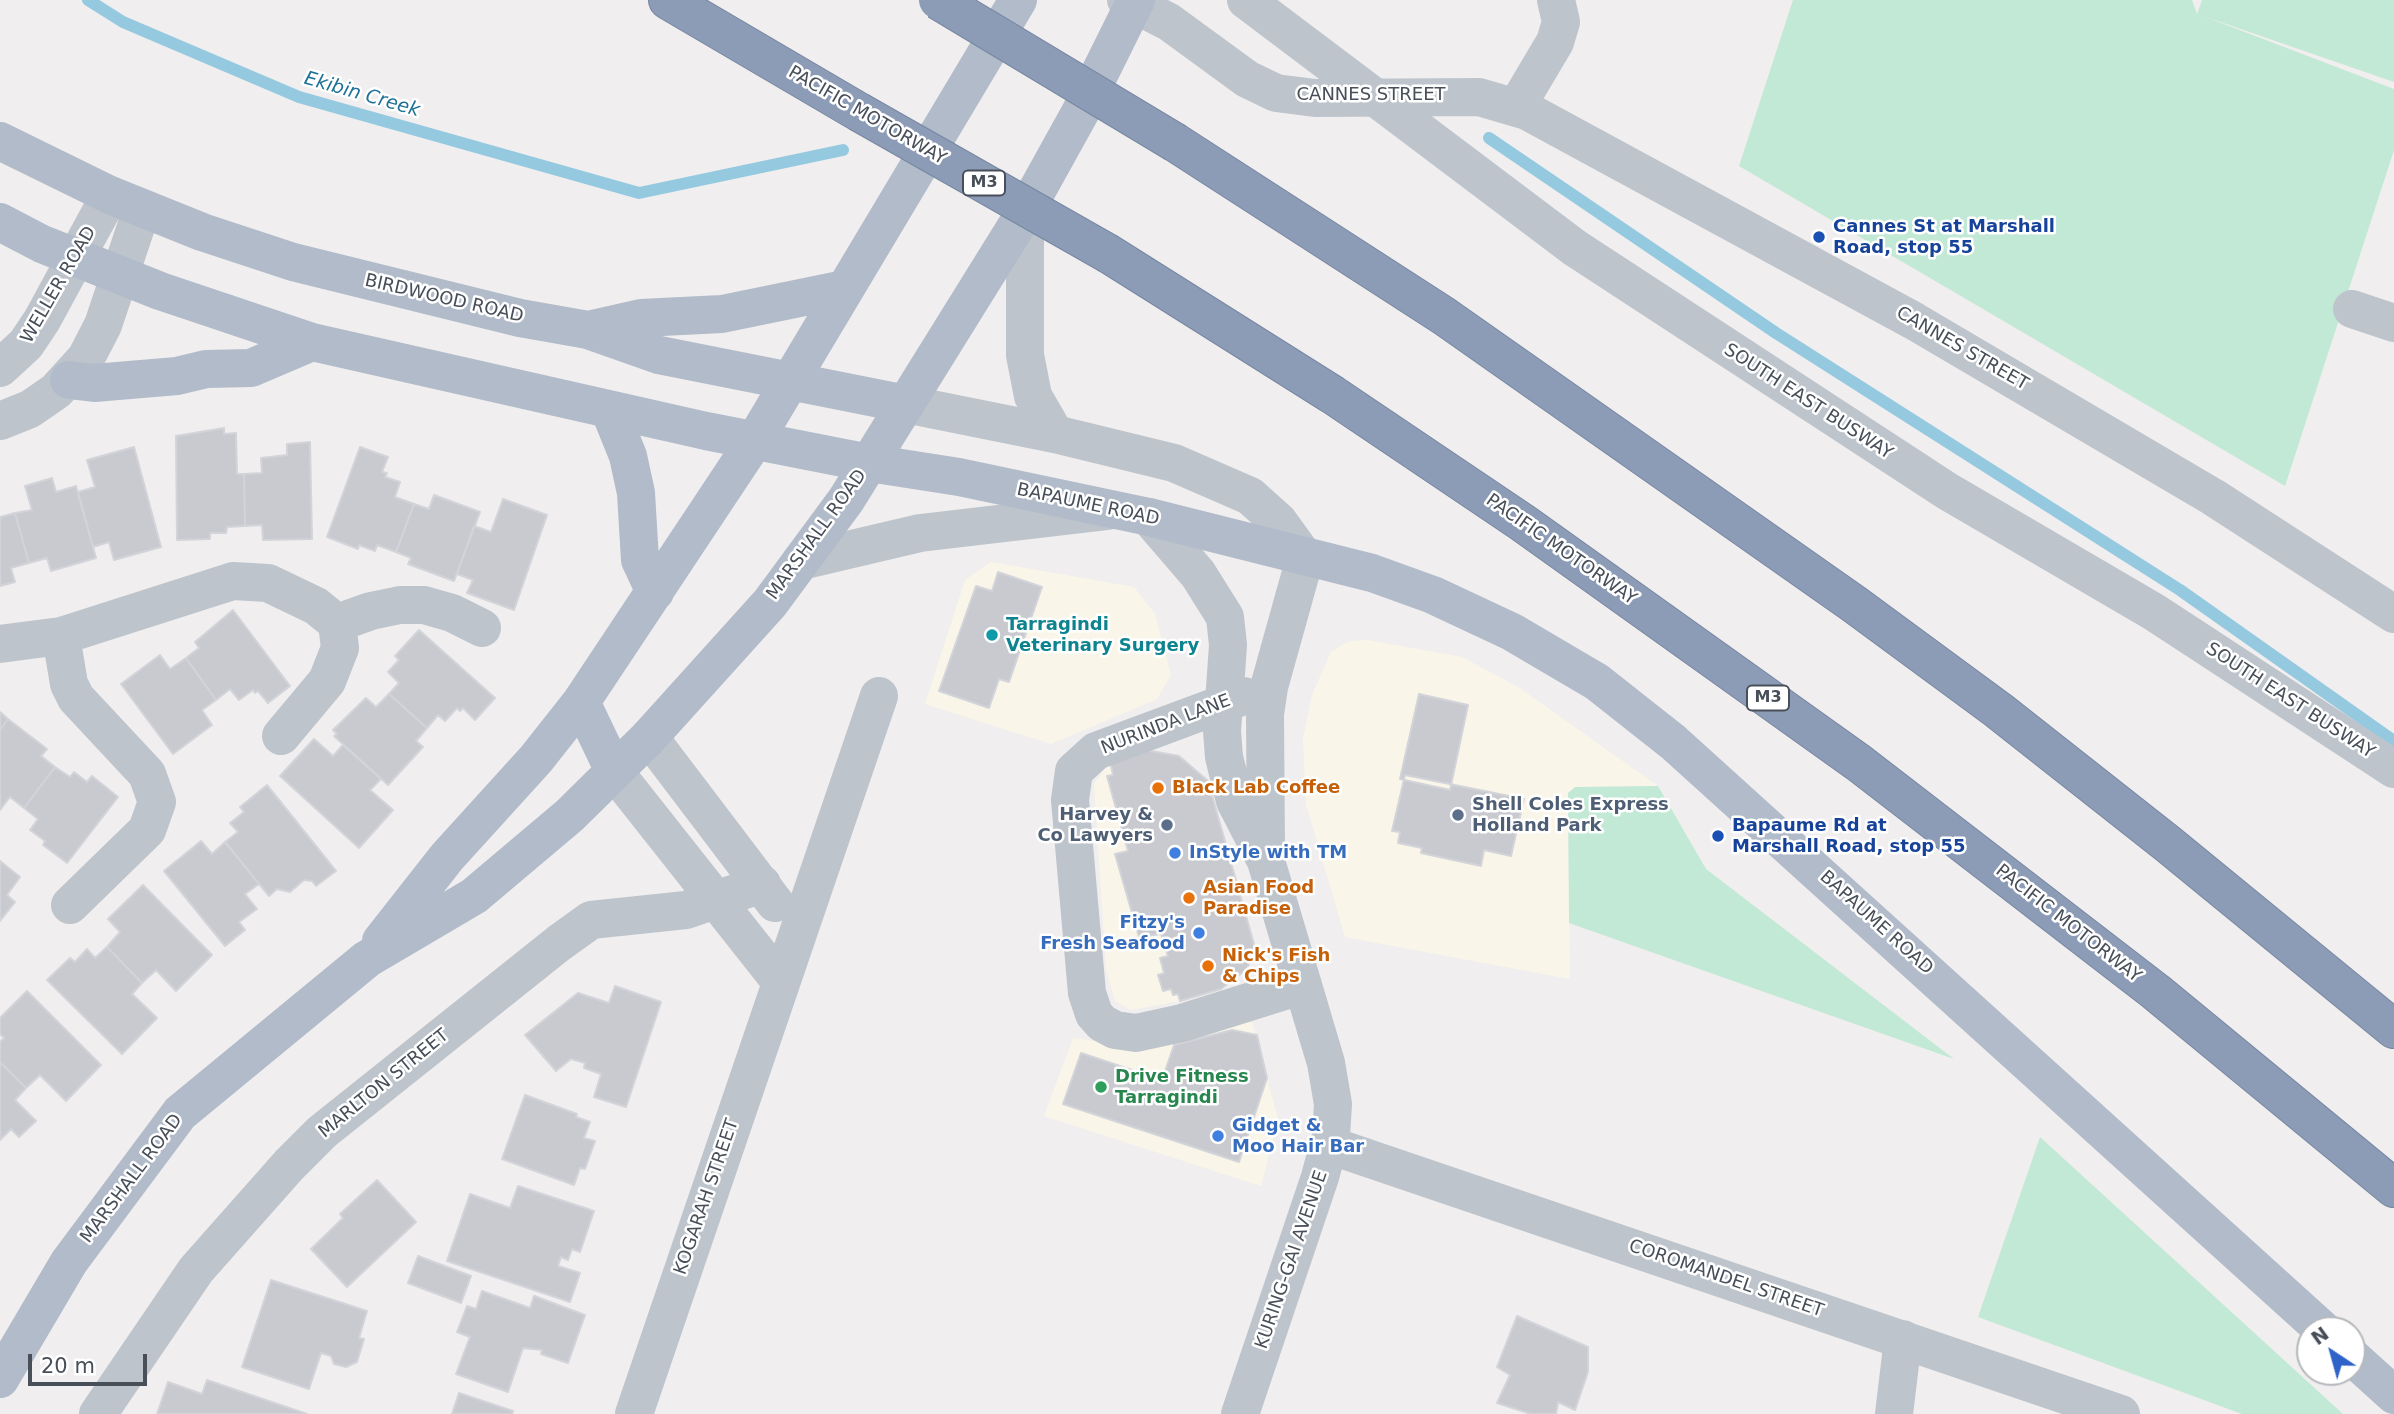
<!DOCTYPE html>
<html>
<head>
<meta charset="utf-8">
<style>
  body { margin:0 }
  #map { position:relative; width:2394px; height:1414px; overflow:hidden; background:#f0eeee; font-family:"DejaVu Sans",sans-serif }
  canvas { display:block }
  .north { position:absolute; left:2296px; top:1316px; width:70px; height:70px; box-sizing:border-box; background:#fff; border:2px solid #b6b9bd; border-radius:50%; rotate:324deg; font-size:19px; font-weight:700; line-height:28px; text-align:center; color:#484f59 }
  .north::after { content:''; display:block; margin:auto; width:24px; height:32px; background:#3063c9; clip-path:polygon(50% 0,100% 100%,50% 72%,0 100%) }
  .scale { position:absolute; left:28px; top:1354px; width:119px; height:32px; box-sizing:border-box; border:4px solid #484f59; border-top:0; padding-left:9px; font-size:21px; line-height:24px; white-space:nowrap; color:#484f59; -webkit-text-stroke:5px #fff; paint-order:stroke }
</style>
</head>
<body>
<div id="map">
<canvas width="2394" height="1414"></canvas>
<div class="north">N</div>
<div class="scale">20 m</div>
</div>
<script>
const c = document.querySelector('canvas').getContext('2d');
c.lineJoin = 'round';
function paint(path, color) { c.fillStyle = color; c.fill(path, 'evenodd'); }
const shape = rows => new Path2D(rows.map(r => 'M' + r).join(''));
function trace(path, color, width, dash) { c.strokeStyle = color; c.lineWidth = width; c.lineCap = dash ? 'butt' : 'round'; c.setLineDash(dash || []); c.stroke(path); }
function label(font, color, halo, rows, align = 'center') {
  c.font = font + ' "DejaVu Sans",sans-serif'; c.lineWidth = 5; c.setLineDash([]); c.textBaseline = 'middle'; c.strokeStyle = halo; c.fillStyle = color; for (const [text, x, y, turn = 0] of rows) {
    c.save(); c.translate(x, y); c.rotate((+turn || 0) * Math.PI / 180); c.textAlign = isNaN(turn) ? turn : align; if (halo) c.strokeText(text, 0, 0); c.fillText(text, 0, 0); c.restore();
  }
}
const commercial = shape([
  [991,562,1134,587,1155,614,1171,675,1157,699,1051,744,925,704,965,580],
  [1367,640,1462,657,1518,687,1658,786,1576,787,1568,794,1570,979,1345,937,1306,804,1303,739,1312,695,1331,652,1349,641],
  [1179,756,1208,781,1255,948,1247,969,1180,1001,1131,1010,1115,1001,1106,969,1094,784,1110,761],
  [1252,1022,1278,1119,1261,1186,1044,1116,1073,1038,1143,1048,1232,1023]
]);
const green = shape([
  [1793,0,2192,0,2197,14,2202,0,2394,0,2394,82,2203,16,2394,89,2394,150,2285,486,1739,166],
  [1658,786,1706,869,1954,1059,1569,923,1568,793,1575,787],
  [2040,1137,2343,1414,2242,1414,1978,1317]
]);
const stream = shape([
  [88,0,123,22,299,97,639,193,843,150],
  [1489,138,1776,333,2180,590,2394,741]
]);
const building = shape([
  [224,428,224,434,236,433,237,474,244,474,245,526,227,527,226,533,210,533,210,539,177,540,176,436,224,428],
  [310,442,312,539,263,540,262,525,245,526,244,474,262,473,261,458,287,455,287,444,310,442],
  [134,447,161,547,114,560,109,542,93,547,78,492,95,487,87,460,134,447],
  [360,447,388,457,382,472,387,473,385,477,400,482,395,497,414,504,396,552,377,545,375,551,359,545,358,549,327,537,360,447],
  [52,478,56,492,76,486,96,558,51,571,47,558,29,563,15,513,32,510,25,486,52,478],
  [434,495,480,512,454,581,408,564,411,558,396,552,414,504,429,509,434,495],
  [503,499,547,515,514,610,467,593,473,580,457,574,474,526,491,532,503,499],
  [15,513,29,563,11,568,15,582,0,586,0,517,15,513],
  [998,572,1042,587,1009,682,999,679,989,708,939,691,976,586,992,591,998,572],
  [233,610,290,686,268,703,258,691,255,693,253,690,239,700,230,689,216,700,186,658,199,648,195,642,233,610],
  [419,630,495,698,475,720,463,708,460,711,457,708,445,721,438,715,427,728,389,694,399,683,388,672,399,660,395,656,419,630],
  [160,655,170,669,186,658,216,700,202,710,212,725,173,754,121,684,160,655],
  [389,694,427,728,416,741,423,747,388,785,334,736,337,734,333,730,366,698,376,707,389,694],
  [1419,694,1468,705,1450,790,1400,779,1419,694],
  [0,712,8,719,0,730,0,712],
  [8,719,47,749,41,756,55,767,24,808,10,797,0,810,0,730,8,719],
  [314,739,333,756,343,745,381,779,370,790,393,810,359,848,280,776,314,739],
  [1146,750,1179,756,1208,781,1255,948,1247,969,1221,989,1180,1001,1178,994,1173,995,1171,989,1163,991,1158,975,1164,973,1160,958,1168,956,1161,934,1139,937,1115,854,1128,851,1107,776,1113,775,1110,761,1146,750],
  [55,767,70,777,74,772,87,782,92,776,118,797,67,863,43,845,45,841,30,830,38,819,24,808,55,767],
  [1405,775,1524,799,1511,856,1484,850,1481,866,1421,853,1422,848,1398,843,1400,832,1392,831,1405,775],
  [267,785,336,871,316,886,312,881,304,880,290,892,277,889,269,896,225,842,238,832,230,823,244,812,240,807,267,785],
  [201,841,212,854,225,842,259,884,245,894,257,909,239,922,245,930,225,946,164,871,201,841],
  [0,861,20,877,7,895,15,902,0,921,0,861],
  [143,885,212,955,176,991,156,970,142,983,107,947,120,932,108,919,143,885],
  [107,947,142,983,132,994,157,1018,122,1054,47,980,70,958,75,962,87,949,95,958,107,947],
  [615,986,661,1002,626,1107,594,1097,601,1074,584,1068,585,1063,571,1059,556,1071,525,1035,578,993,609,1003,615,986],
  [27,991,101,1065,66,1101,40,1075,26,1088,0,1062,0,1042,4,1038,0,1034,0,1018,27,991],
  [1232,1030,1257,1035,1267,1078,1239,1162,1063,1104,1081,1053,1162,1080,1174,1045,1232,1030],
  [0,1062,26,1088,15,1100,36,1121,19,1137,11,1129,0,1140,0,1062],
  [525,1095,577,1114,576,1117,590,1122,584,1138,595,1141,585,1169,580,1168,574,1185,502,1159,525,1095],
  [377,1180,416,1222,347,1287,311,1249,343,1218,340,1214,377,1180],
  [518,1186,594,1211,580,1252,572,1249,568,1260,561,1257,558,1266,580,1273,570,1302,447,1261,470,1194,510,1208,518,1186],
  [418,1256,471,1276,461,1303,408,1283,418,1256],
  [271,1280,367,1311,359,1338,364,1339,357,1362,346,1367,334,1364,331,1356,321,1353,309,1389,242,1367,271,1280],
  [482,1291,530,1308,534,1296,585,1315,568,1363,541,1354,542,1350,523,1348,508,1392,456,1374,470,1337,457,1332,467,1306,476,1309,482,1291],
  [1517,1316,1588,1347,1588,1372,1575,1410,1558,1402,1556,1414,1531,1414,1497,1403,1510,1375,1497,1367,1517,1316],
  [207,1380,307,1414,157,1414,168,1382,202,1394,207,1380],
  [459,1393,513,1411,512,1414,452,1414,459,1393]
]);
const minor = shape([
  [1126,0,1169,22,1247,79,1276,93,1315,98,1479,97,1527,111,1914,321,2213,497,2394,614],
  [1517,106,1555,42,1561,22,1556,0],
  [1025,212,1025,355,1033,396,1055,434],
  [2352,309,2394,323],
  [0,368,26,344,42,320,110,195],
  [906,404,1055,434,1174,463,1250,496,1279,522,1305,558,1269,687,1265,714,1266,852],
  [0,421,30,409,56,391,86,358,103,325,142,209],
  [1149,517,1198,574,1225,617,1228,645,1222,731,1224,757,1235,801,1266,861,1326,1063,1333,1104,1331,1136,1320,1177,1240,1414],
  [801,561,920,533,1108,511],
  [337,623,371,611,400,605,424,605,452,613,482,628],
  [61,636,69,684,76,698,147,774,157,802,147,830,70,905],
  [0,644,61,636,233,581,268,583,316,606,337,623,340,648,327,681,281,736],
  [1244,696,1096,751,1074,771,1070,800,1087,993,1094,1014,1102,1023,1115,1030,1136,1033,1182,1023,1303,985],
  [649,737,775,903],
  [614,771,780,981],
  [1329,1145,2121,1414],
  [98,1414,196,1270,289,1165,322,1132,559,943,591,920,686,910,762,884],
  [634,1414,879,696],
  [1894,1414,1903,1339]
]);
const major = shape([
  [0,141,110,195,202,232,293,262,520,318,588,330,659,355,906,404],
  [0,222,42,244,160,291,312,342,706,431,869,463,959,477,1149,517,1372,573,1433,595,1512,632,1597,682,1673,742,2323,1330],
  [588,330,641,318,722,314,844,289],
  [69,380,94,383,177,376,206,369,251,368,312,342],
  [609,409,628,456,636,493,640,560,655,592],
  [581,702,614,771],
  [381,941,447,857,536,759,581,702,755,440,1018,0],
  [2352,1357,2394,1395],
  [0,1379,69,1262,180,1113,367,959,474,896,570,815,649,737,770,603,846,500,1025,212,1081,111,1136,0]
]);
const highway = shape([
  [668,0,859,112],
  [1176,143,1444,316,1854,604,1998,710,2168,844,2394,1029],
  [1109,254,1333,395,1523,523,1859,763,2156,992,2394,1188]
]);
const minorBridge = shape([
  [1246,0,1575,248,1947,491,2154,612,2394,769]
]);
const highwayBridge = shape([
  [938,0,1176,143],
  [859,112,1109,254]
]);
const markers = [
  [1819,237,7,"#1a4fb4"],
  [992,635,7,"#0f9aa8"],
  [1158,788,7,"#e8710a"],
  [1458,815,7,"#5c6f8a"],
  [1167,825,7,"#5c6f8a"],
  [1718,836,7,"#1a4fb4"],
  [1175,853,7,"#3f7fe0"],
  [1189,898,7,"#e8710a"],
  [1199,933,7,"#3f7fe0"],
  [1208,966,7,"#e8710a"],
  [1101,1087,7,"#2e9e5b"],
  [1218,1136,7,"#3f7fe0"]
];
const shields = [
  [984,183,42],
  [1768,698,42]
];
const shieldNames = [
  ["M3",984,183],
  ["M3",1768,698]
];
const streetNames = [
  ["CANNES STREET",1371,95],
  ["PACIFIC MOTORWAY",867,116,30],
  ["WELLER ROAD",59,285,-60],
  ["BIRDWOOD ROAD",444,299,13],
  ["CANNES STREET",1962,349,30],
  ["SOUTH EAST BUSWAY",1808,402,33],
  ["BAPAUME ROAD",1088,505,12],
  ["MARSHALL ROAD",817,535,-54],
  ["PACIFIC MOTORWAY",1561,550,35],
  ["SOUTH EAST BUSWAY",2290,701,33],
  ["NURINDA LANE",1166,725,-21],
  ["BAPAUME ROAD",1876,923,42],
  ["PACIFIC MOTORWAY",2068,924,38],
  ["MARLTON STREET",384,1084,-39],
  ["MARSHALL ROAD",132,1179,-53],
  ["KOGARAH STREET",707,1197,-71],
  ["KURING-GAI AVENUE",1292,1260,-71],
  ["COROMANDEL STREET",1726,1279,19]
];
const transitNames = [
  ["Cannes St at Marshall",1833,227],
  ["Road, stop 55",1833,248],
  ["Bapaume Rd at",1732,826],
  ["Marshall Road, stop 55",1732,847]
];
const cultureNames = [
  ["Tarragindi",1006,625],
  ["Veterinary Surgery",1006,646]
];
const foodNames = [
  ["Black Lab Coffee",1172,788],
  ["Asian Food",1203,888],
  ["Paradise",1203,909],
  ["Nick's Fish",1222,956],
  ["& Chips",1222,977]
];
const serviceNames = [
  ["Shell Coles Express",1472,805],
  ["Holland Park",1472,826],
  ["Harvey &",1153,815,"right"],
  ["Co Lawyers",1153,836,"right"]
];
const shopNames = [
  ["InStyle with TM",1189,853],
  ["Fitzy's",1185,923,"right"],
  ["Fresh Seafood",1185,944,"right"],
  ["Gidget &",1232,1126],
  ["Moo Hair Bar",1232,1147]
];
const leisureNames = [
  ["Drive Fitness",1115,1077],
  ["Tarragindi",1115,1098]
];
const waterNames = [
  ["Ekibin Creek",362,95,16]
];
paint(commercial, '#f9f6e9');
paint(green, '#c2e9d5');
trace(stream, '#94c9e0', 12);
paint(building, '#c9cad0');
trace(building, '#d3d4d9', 2);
trace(highway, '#7787a2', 40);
trace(minor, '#bec4cb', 38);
trace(major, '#b1bbc9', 38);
trace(highway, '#8c9cb7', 38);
trace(highwayBridge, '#7787a2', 40, []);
trace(minorBridge, '#bec4cb', 38);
trace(highwayBridge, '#8c9cb7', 38);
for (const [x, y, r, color] of markers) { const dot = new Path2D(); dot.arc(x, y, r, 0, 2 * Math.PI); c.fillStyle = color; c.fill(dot); trace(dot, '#fff', 2.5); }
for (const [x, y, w] of shields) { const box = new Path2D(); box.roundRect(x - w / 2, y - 12.5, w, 25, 5); c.fillStyle = '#fff'; c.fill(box); trace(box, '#484f59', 2); }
label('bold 16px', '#484f59', null, shieldNames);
label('18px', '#484f59', '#fff', streetNames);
label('bold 18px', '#164399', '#fff', transitNames, 'left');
label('bold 18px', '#0d838f', '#fff', cultureNames, 'left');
label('bold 18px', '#c56008', '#fff', foodNames, 'left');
label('bold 18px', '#4e5e75', '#fff', serviceNames, 'left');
label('bold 18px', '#366cbe', '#fff', shopNames, 'left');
label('bold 18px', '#27864d', '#fff', leisureNames, 'left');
label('italic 19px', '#1e7196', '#fff', waterNames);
</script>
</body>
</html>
